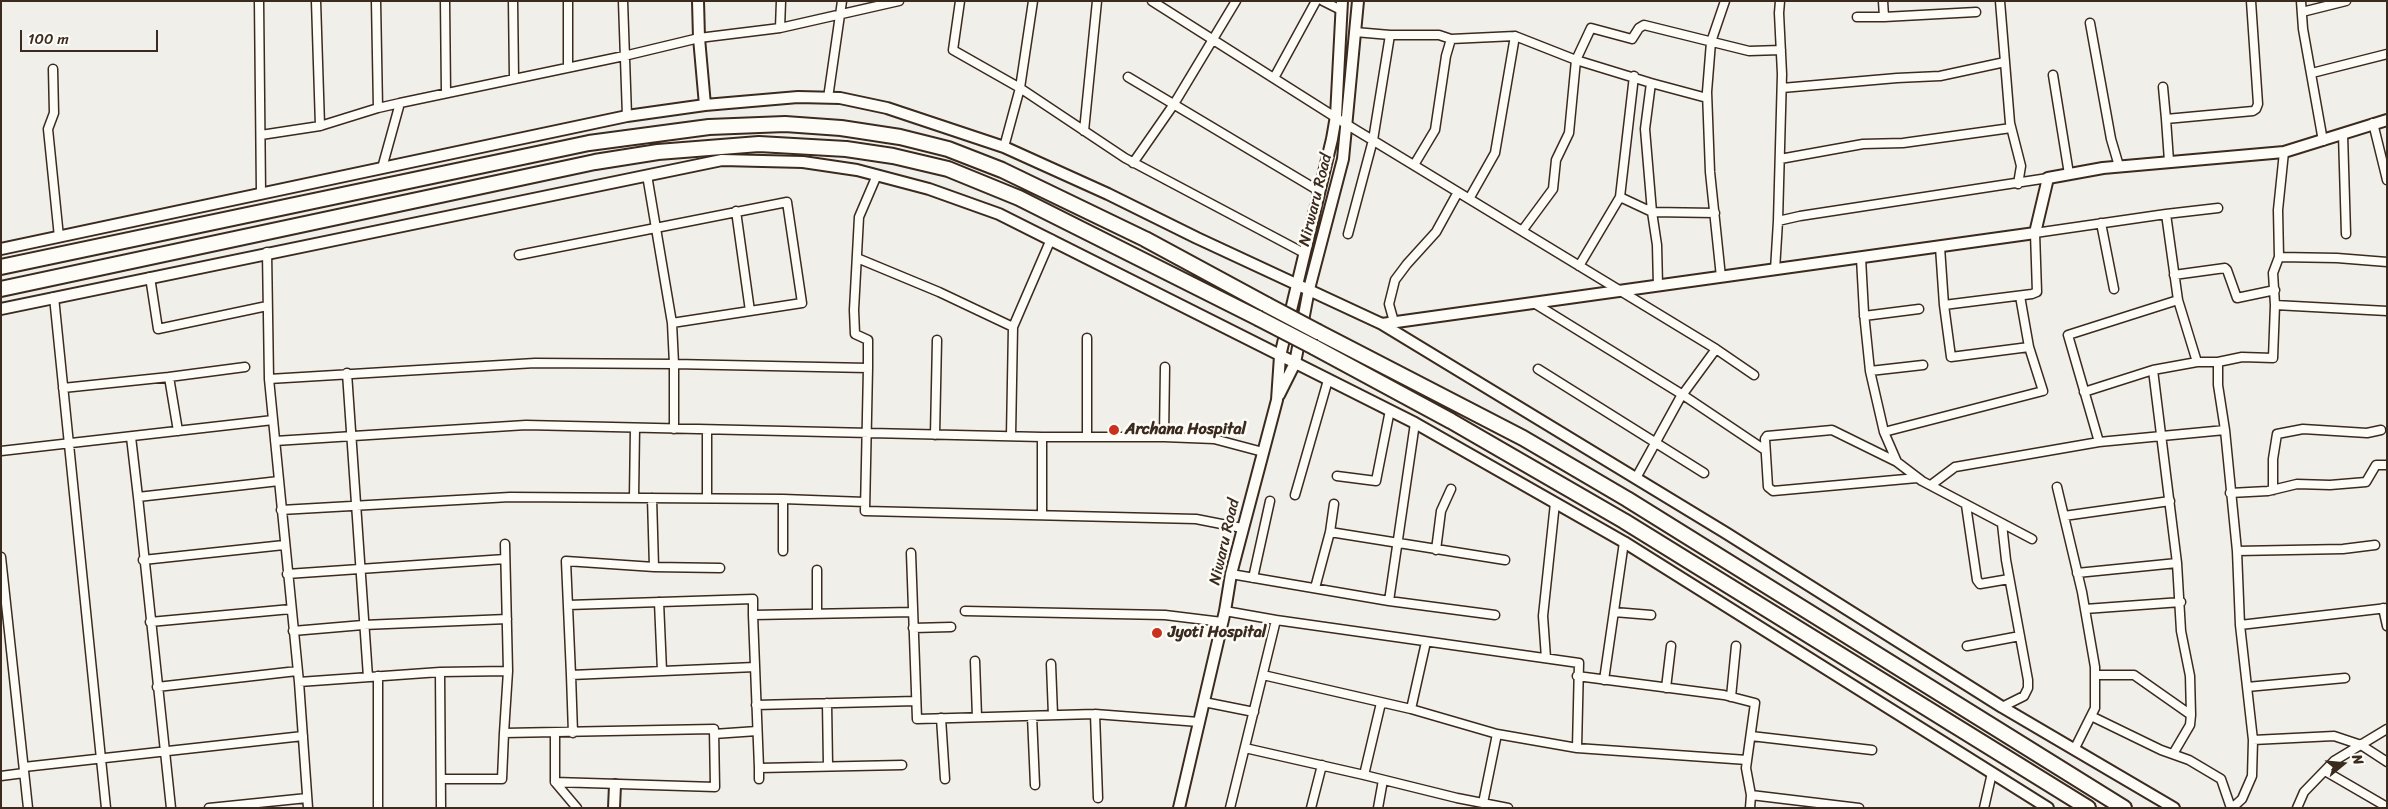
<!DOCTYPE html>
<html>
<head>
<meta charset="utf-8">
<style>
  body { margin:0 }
  #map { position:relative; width:2388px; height:809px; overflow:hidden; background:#f1efea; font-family:Sriracha,sans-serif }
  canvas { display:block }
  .frame { position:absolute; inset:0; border:2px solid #3b2a1e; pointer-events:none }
  .north { position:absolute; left:2318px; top:739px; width:50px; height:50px; -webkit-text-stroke:4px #fdfcf7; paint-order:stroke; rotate:73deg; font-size:14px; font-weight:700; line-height:20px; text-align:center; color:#3b2a1e }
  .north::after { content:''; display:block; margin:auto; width:18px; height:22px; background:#3b2a1e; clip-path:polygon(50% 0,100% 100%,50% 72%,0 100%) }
  .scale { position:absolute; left:20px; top:30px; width:138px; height:22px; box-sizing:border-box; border:2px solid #3b2a1e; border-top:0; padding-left:6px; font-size:15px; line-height:18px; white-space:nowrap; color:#3b2a1e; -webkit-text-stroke:4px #fdfcf7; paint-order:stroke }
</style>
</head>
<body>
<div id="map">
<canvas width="2388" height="809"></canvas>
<div class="frame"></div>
<div class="north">N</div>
<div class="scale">100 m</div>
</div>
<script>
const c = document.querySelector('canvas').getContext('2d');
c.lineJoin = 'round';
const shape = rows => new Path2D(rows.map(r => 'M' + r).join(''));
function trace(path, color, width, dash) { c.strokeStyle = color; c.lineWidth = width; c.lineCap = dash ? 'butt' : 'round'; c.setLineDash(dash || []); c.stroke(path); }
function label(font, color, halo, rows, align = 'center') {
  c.font = font + ' Sriracha,sans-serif'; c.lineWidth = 5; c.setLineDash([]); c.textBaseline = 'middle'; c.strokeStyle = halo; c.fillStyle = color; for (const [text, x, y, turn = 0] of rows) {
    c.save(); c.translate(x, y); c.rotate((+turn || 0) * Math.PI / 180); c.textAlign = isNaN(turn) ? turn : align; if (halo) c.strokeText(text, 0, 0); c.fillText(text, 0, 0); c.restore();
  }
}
const street = shape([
  [259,1,261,193],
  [316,1,320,126,378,108],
  [376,1,378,108,400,103,382,168],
  [445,1,446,93],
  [513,1,514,78],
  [568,1,568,67],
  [623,1,627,116],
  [960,1,953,50,1020,88,1125,158,1304,253],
  [1152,1,1346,124,1716,349,1680,398,1636,478],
  [1323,1,1341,10],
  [1883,1,1884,17,1976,12],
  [2000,1,2010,123,2021,166,2018,184],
  [2301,1,2303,29,2323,141],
  [2302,12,2346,1],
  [1857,17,1884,17],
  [2090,23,2111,139,2119,166],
  [780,28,781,1],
  [1355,32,1390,35,1439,35,1451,39,1446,56,1435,130,1414,165],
  [1451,39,1515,36,1576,60,1591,28,1632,39,1639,28,1644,25,1749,51,1781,50],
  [53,69,54,113,48,129,59,237],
  [2312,73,2387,54],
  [2053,75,2069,174],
  [1128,77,1319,191],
  [1274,78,1316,1],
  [1651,83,1707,98],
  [2163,87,2166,119],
  [1782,88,1897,78,1940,76,2005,62],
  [828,98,842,1],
  [400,103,624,56,699,38,780,28,899,1],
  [2373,123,2387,180],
  [1084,131,1097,1],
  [2343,134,2346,234],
  [261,135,320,126],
  [1004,147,1020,88,1033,1],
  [1780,159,1863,144,1903,143,2011,128],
  [2169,161,2166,119,2253,111,2256,109,2258,104,2251,1],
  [1133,163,1174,104,1236,1],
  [647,175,672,323,674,364,868,368,865,511,1196,519,1242,528],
  [1620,197,1652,212,1657,245,1658,286],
  [1469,199,1495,153,1515,36],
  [736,211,750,311],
  [2166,214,2218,208],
  [1778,221,1782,74,1779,13,1780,1],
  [2101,223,2114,289],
  [1522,231,1553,189,1556,160,1569,133,1576,60,1651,83,1645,129,1652,212,1715,213],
  [1348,234,1373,140,1390,35],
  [1940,247,1944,305,1951,357,2029,347],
  [267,252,269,379,299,682],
  [519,255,787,202,802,303,672,323],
  [2279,257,2278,210,2284,152],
  [857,258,939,292,1013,327,1011,436],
  [1861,258,1864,313,1870,371,1884,432,1897,462,1922,481,2032,539],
  [1579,266,1620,197,1634,76],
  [1775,270,1778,221,1800,216,2048,178],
  [2174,275,2225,268,2227,270,2237,298,2275,290],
  [150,277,158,329,267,306],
  [1721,277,1710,172,1707,92,1711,42,1725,1],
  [54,297,106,808],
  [1534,303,1683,395,1765,450],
  [1944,305,2032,294,2037,292,2035,233,2166,214,2178,300,2197,362],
  [2275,305,2387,311],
  [1864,316,1919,309],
  [1394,322,1389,304,1395,280,1407,264,1436,232,1458,192],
  [1013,327,1051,239],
  [1716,349,1754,375],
  [868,368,868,340,855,334,854,310,859,217,877,175],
  [1538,369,1704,473],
  [2153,370,2177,563,2181,631,2190,676,2191,715],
  [1870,371,1923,365],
  [347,373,368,677],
  [169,377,245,367],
  [269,379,535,363,674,364,674,429],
  [63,388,169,377,178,431],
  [2084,392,2153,370,2197,362,2218,362],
  [707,430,707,498],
  [1884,432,2043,391,2029,347,2020,296],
  [935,435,937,340],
  [131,437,138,497,279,481],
  [1087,437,1087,338],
  [1164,437,1165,367],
  [275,441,526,425,1042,437,1164,437,1214,439,1263,452],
  [2099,442,2225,430],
  [1,451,273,420],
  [1897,462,1832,430,1767,436,1765,439,1768,487,1773,491,1917,478],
  [1337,476,1376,481,1390,410],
  [1931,485,1955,467,2099,442,2068,335,2178,300],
  [2057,487,2082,592,2095,667,2095,708,2074,750],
  [2273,490,2273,459,2277,434,2303,429,2367,433,2381,430],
  [2230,493,2268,491,2297,484,2330,485,2366,482,2376,465,2387,465],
  [1295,495,1328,380],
  [138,497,171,808],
  [634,498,635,428],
  [652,498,654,567,566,561,571,675,755,667],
  [1966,505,1977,580,1980,584,2009,579],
  [281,510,510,497,783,499,865,502],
  [1042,515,1042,437],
  [2064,516,2170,501],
  [1330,532,1505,560],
  [505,544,508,671,504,733,714,729,715,787,555,782,555,733],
  [1436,550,1441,511,1451,489],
  [783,551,783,499],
  [2237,551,2343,549,2375,545],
  [911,553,917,719,1095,714,1199,722],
  [1,557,28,808],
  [143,560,284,545],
  [654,567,720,568],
  [817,570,817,614],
  [2077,573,2177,563],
  [287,574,505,559],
  [1231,574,1389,601,1495,615],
  [1253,578,1270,501],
  [1315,588,1330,532,1334,504],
  [1389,601,1415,423],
  [659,602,662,671],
  [568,605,753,599,753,615],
  [2383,608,2387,626],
  [2085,609,2181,602],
  [965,611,1165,615,1222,622],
  [1225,611,1276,620,1230,808],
  [1614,612,1651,615],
  [1276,620,1579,663,1577,748],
  [150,622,291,609],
  [2240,625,2387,608],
  [913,628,951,627],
  [293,631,363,625,507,619],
  [1967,646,2020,636],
  [1546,658,1543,616,1555,503],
  [975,661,977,717],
  [1051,664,1053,715],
  [440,672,508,671],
  [571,675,573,733],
  [1263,675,1411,709,1497,734,1577,748,1747,760],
  [2095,675,2134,675,2191,715,2190,725,2173,754],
  [1577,676,1724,695,1755,703,1746,768,1751,795,1750,808],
  [1604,680,1624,542],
  [157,687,297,671],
  [2247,687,2345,678],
  [1666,688,1671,646],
  [1731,697,1736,646],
  [1204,702,1254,712],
  [827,703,828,765],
  [1381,703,1364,775,1457,798,1508,808],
  [756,705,916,701],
  [2002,707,2024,696,2028,688,2028,680,2006,560,2002,524],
  [1411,709,1426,642],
  [1095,714,1098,798],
  [1032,716,1035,785],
  [2091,716,2161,750,2189,760,2221,779,2231,808],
  [941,718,945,779],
  [714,734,757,731],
  [1751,736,1872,750],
  [2253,740,2334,736,2361,745,2387,762],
  [1245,748,1364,775],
  [902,765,759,768,753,615,913,612],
  [24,767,303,736],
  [2325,771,2387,807],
  [1,776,24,773],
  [441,779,502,779,504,733],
  [759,779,759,768],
  [555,782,577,808],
  [1751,795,1859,808],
  [1483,803,1497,734],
  [209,808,307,798],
  [308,808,299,682,440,672,441,808],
  [378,808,378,676],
  [1311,808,1322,765],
  [1378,808,1383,780],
  [1984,808,1992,773],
  [2232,808,2242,799,2252,776,2253,740,2240,625,2237,551,2225,430,2218,385,2218,362,2242,357,2273,358,2275,305,2273,273,2279,257,2337,258,2387,262],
  [2297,808,2304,792,2334,761,2387,729]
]);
const secondary = shape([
  [698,1,699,38,705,105],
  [1,249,627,116,705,105,798,97,840,98,887,108,1004,147,1108,194,1197,238,1382,324,1726,533,2002,707,2174,808],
  [1,309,722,160,803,162,857,170,929,189,999,214,1415,423,1624,542,2048,808],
  [1382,324,2035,233,2048,178,2103,168,2284,152,2387,120],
  [1279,395,1295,363,1309,289,1343,159,1358,1],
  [614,808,615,785],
  [1179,808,1225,611,1231,574,1277,400,1280,356,1332,139,1336,116,1342,1]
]);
const highway = shape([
  [1,267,589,143,709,127,785,124,841,128,900,137,948,149,1002,170,1145,239,1267,305],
  [1,289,595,162,658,152,759,144,846,149,893,156,948,169,1019,198,1258,318],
  [1318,332,1523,438,1627,499,2124,808],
  [1314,347,1451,421,1624,521,2088,808]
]);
const highwayBridge = shape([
  [1267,305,1318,332],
  [1258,318,1314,347]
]);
const markers = [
  [1114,430,6,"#c8321e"],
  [1157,633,6,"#c8321e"]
];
const streetNames = [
  ["Nirwaru Road",1316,200,-76],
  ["Niwaru Road",1225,542,-77]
];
const poiNames = [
  ["Archana Hospital",1125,430],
  ["Jyoti Hospital",1168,633]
];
trace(street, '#3b2a1e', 11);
trace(secondary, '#3b2a1e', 14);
trace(highway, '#3b2a1e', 18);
trace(street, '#fdfcf7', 8);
trace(secondary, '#fdfcf7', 10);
trace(highway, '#fdfcf7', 14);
trace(highwayBridge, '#3b2a1e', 18, []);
trace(highwayBridge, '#fdfcf7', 14);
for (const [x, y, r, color] of markers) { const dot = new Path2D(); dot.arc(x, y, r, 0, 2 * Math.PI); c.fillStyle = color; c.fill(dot); trace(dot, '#fdfcf7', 2); }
label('16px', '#3b2a1e', '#fdfcf7', streetNames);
label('bold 16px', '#3b2a1e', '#fdfcf7', poiNames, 'left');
</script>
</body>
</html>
